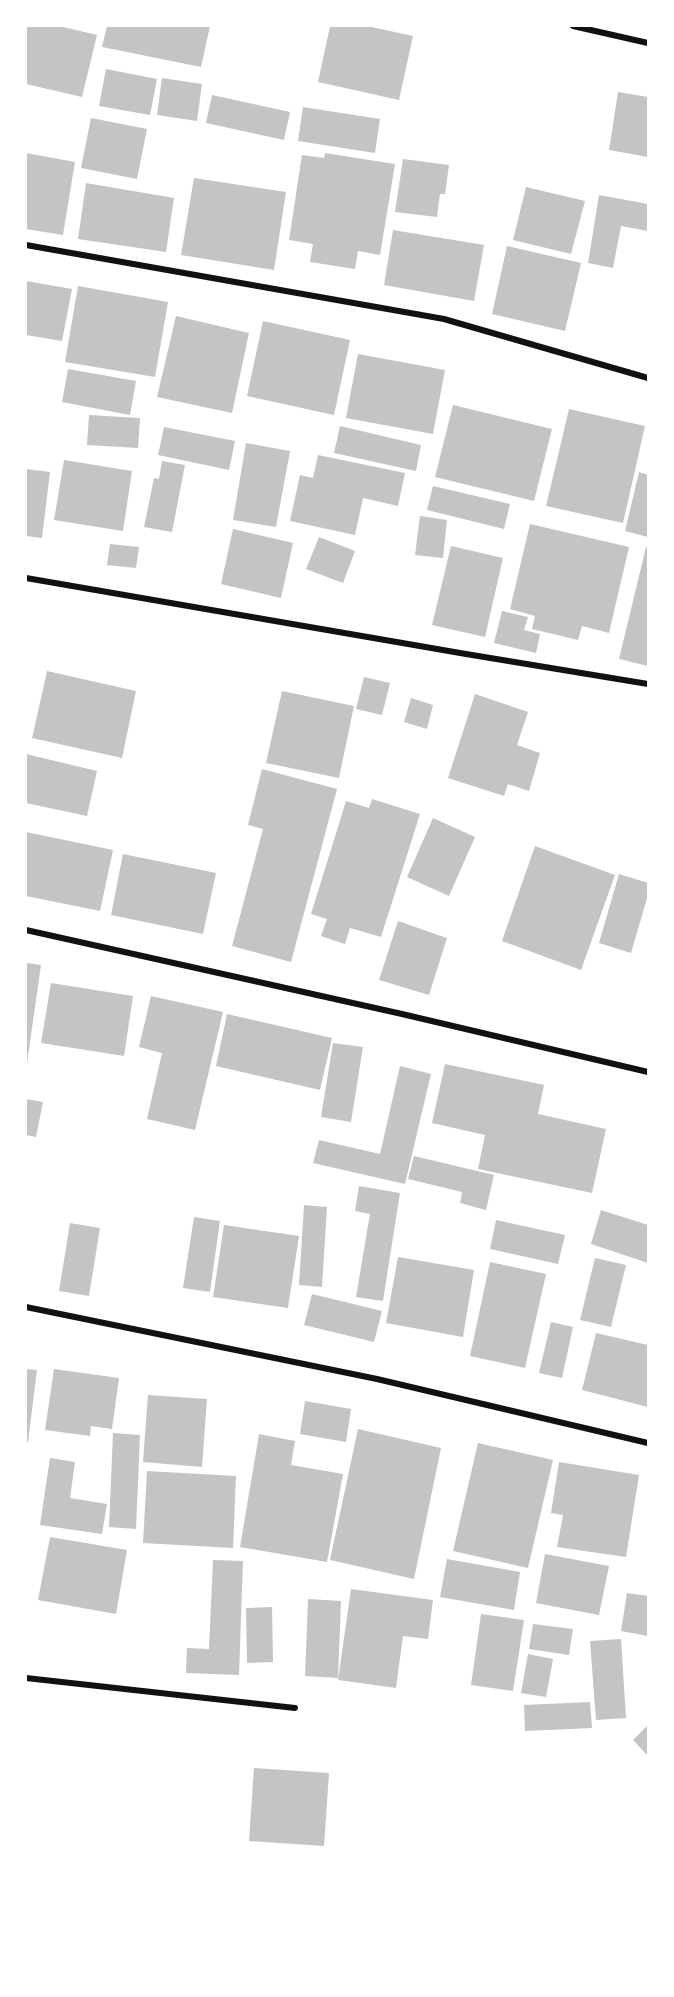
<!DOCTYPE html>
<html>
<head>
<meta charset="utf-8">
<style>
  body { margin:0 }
  #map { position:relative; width:674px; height:1997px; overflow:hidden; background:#fff; font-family:"Nunito Sans",sans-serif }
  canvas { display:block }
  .frame { position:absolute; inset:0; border:27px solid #fff; pointer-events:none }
</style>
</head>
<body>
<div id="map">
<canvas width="674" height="1997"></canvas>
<div class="frame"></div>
</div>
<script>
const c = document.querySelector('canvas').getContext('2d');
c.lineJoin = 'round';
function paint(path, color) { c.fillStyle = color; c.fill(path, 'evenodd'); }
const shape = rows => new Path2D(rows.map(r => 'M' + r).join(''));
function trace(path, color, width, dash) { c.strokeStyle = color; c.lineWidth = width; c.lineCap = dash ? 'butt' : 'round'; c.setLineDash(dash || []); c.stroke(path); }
const building = shape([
  [26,26,59,26,97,35,82,97,26,84],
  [107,26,210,26,201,67,102,47],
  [330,26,367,26,413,36,399,100,318,82],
  [106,69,157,79,150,115,99,106],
  [162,78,202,84,197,121,157,115],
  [618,92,648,97,648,157,609,150],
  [212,95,290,112,284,140,206,123],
  [303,107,380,119,375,153,298,141],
  [91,118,147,129,137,179,81,168],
  [26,153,75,162,63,235,26,229],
  [325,153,395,164,380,255,358,251,355,269,310,262,313,244,289,240,302,155,324,158],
  [403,159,449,165,445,194,440,194,437,217,395,212],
  [194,178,286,192,274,270,181,255],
  [86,183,174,198,166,252,78,239],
  [526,187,585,201,571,254,513,240],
  [599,195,648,204,648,231,621,226,613,268,588,263],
  [393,230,484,245,474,301,384,285],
  [507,246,581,263,565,331,492,314],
  [26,281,72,289,62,341,26,335],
  [78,286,168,302,155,377,65,362],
  [176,316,249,333,232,413,157,397],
  [263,321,350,340,334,415,247,396],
  [358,354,445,370,433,434,346,418],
  [68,369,136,381,130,415,62,402],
  [453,405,552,429,534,501,435,477],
  [569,409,645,426,623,523,546,506],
  [89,415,140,418,138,448,87,445],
  [340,426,421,445,416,471,334,453],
  [164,427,235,441,229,470,158,455],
  [246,443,290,451,276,527,233,520],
  [318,455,405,473,398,506,363,498,355,535,290,521,300,475,313,478],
  [64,460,132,471,123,531,54,520],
  [162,461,185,465,172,532,144,527,154,478,159,479],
  [26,469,50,472,42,538,26,536],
  [639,472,648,475,648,537,625,531],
  [433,486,510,504,504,529,427,510],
  [420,516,447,520,443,558,415,555],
  [530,524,629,547,609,633,582,626,578,640,532,629,535,616,510,609],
  [233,529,293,543,281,598,221,584],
  [319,537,355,551,343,583,306,569],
  [110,544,139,547,136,568,107,565],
  [451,546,503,558,485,637,432,625],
  [646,547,648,547,648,666,619,659],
  [502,611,528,617,524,630,540,634,536,653,494,643],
  [47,671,136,691,122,758,32,738],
  [364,677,390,683,382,715,356,709],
  [282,691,354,706,339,778,266,763],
  [475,694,528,712,517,745,540,753,529,791,508,784,504,796,448,778],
  [411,698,433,705,427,729,404,722],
  [26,754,97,771,87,816,26,803],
  [262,769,337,789,291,962,232,946,263,829,248,825],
  [372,799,420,814,381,937,350,928,345,944,321,936,327,919,311,914,346,801,369,808],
  [433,818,475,837,449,896,407,877],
  [26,832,113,850,100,911,26,896],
  [535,846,615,875,581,970,502,941],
  [123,854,216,873,203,934,111,915],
  [619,874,648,883,648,895,631,953,599,943],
  [398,921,447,938,429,995,379,980],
  [26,963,41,965,27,1063,26,1063],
  [51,983,133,996,124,1056,41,1043],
  [151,996,223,1012,195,1130,147,1119,162,1053,139,1047],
  [227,1014,332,1038,320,1090,216,1066],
  [333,1043,363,1047,351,1122,321,1117],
  [445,1064,544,1085,538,1114,606,1129,592,1193,478,1169,485,1135,432,1123],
  [400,1066,431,1074,405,1184,313,1163,319,1140,380,1154],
  [26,1099,43,1102,36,1137,26,1135],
  [414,1156,494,1175,486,1210,460,1203,462,1192,408,1179],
  [359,1186,400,1193,383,1301,356,1297,370,1214,355,1211],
  [304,1205,327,1207,322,1287,299,1285],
  [601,1210,648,1225,648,1263,591,1244],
  [194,1217,220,1221,210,1292,183,1288],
  [496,1220,565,1235,558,1264,490,1249],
  [70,1223,100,1228,89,1296,59,1291],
  [224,1225,299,1236,288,1308,213,1297],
  [398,1257,474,1270,463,1337,386,1323],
  [595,1258,626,1265,611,1327,580,1320],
  [490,1262,546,1274,525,1368,470,1356],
  [312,1294,382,1311,374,1342,304,1325],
  [551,1322,573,1327,562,1378,539,1373],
  [596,1333,648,1345,648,1407,582,1390],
  [26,1369,37,1370,28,1442,26,1442],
  [54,1369,119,1378,112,1429,91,1426,90,1436,45,1430],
  [148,1395,207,1399,202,1467,143,1462],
  [305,1401,351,1409,346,1442,300,1434],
  [358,1429,441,1448,414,1579,330,1560],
  [113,1433,140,1435,136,1529,109,1527],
  [259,1434,295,1441,291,1465,343,1474,327,1562,240,1547],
  [478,1443,553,1460,528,1568,453,1551],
  [50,1458,75,1462,70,1498,107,1504,102,1534,40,1525],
  [559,1462,639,1475,626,1557,557,1547,563,1515,551,1513],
  [147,1471,236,1476,233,1548,143,1543],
  [50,1537,127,1550,116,1614,38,1600],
  [545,1554,609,1566,599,1615,536,1603],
  [447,1559,520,1572,514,1610,440,1597],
  [213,1560,243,1561,239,1675,186,1673,187,1648,209,1649],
  [351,1589,433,1600,428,1639,403,1636,396,1688,338,1680],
  [627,1593,648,1596,648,1636,621,1631],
  [308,1599,341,1601,338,1678,305,1676],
  [272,1607,273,1662,247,1663,246,1608],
  [481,1614,524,1620,513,1691,471,1685],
  [533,1624,573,1629,569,1655,529,1649],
  [621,1639,626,1718,596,1720,590,1641],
  [528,1654,553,1659,546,1697,521,1693],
  [590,1702,592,1728,525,1731,524,1705],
  [648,1725,648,1756,633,1740],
  [254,1768,329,1773,324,1846,249,1841]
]);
const minor = shape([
  [573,26,648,43],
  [26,245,444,319,648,378],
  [26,578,466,654,648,684],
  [26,930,402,1014,648,1072],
  [26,1307,377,1379,648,1443],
  [26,1678,295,1708]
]);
paint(building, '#c4c4c4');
trace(minor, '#111', 6);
</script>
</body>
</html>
